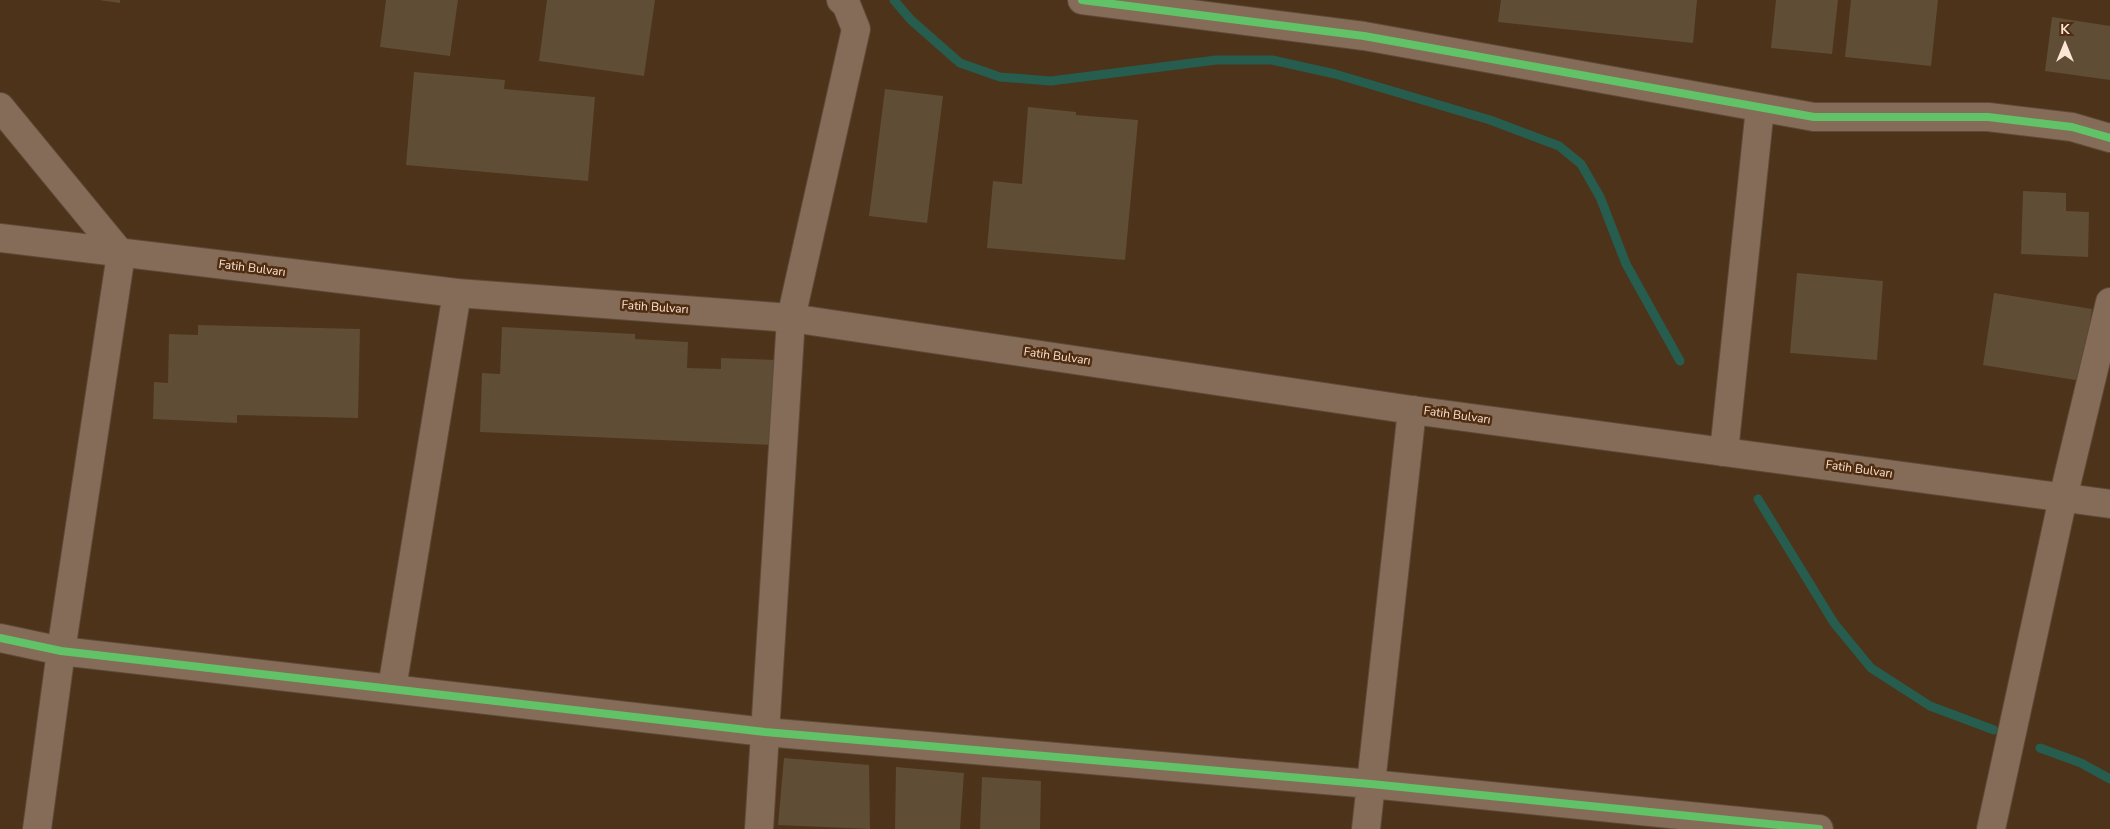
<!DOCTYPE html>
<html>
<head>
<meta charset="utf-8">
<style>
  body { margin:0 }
  #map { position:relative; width:2110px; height:829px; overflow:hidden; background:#4d331a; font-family:"Nunito Sans",sans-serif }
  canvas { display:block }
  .north { position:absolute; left:2040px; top:20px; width:50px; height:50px; -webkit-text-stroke:4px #502d10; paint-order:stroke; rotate:0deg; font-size:14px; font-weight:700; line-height:20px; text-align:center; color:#fce5d5 }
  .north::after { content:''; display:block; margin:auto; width:18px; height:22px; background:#fce5d5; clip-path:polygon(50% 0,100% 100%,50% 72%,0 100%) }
</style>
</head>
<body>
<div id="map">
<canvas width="2110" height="829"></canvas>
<div class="north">K</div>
</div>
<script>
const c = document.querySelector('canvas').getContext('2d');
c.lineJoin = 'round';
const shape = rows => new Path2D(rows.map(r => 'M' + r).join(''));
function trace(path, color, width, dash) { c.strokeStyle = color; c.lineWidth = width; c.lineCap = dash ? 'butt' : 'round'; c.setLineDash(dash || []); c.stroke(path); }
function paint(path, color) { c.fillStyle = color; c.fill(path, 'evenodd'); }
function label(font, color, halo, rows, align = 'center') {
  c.font = font + ' "Nunito Sans",sans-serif'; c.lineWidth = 5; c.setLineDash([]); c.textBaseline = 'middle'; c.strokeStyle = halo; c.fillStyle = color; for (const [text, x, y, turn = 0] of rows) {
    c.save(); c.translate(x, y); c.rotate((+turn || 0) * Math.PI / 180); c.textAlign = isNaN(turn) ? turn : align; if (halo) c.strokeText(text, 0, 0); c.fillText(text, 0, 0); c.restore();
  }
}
const stream = shape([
  [894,0,911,20,960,63,1000,77,1051,81,1216,60,1272,60,1335,74,1490,120,1559,146,1581,164,1600,197,1626,264,1680,361],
  [1758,499,1834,623,1871,668,1930,706,1994,730],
  [2040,748,2081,763,2110,779]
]);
const building = shape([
  [99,0,120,0,120,3],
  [386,0,458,0,450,56,380,47],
  [547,0,655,0,644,76,539,61],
  [1501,0,1697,0,1693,43,1498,22],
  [1776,0,1838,0,1832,54,1771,48],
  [1851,0,1938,0,1931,66,1845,57],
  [2052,17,2110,26,2110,80,2045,71],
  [414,72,505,80,504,89,595,97,588,181,406,165],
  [885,89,943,96,927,223,869,216],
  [1028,107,1076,112,1076,115,1138,120,1125,260,987,248,993,181,1022,184],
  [2023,191,2066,193,2066,211,2089,212,2088,257,2021,254],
  [1797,273,1883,281,1877,360,1790,353],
  [1994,293,2092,309,2081,381,1983,365],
  [198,325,360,329,358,418,237,415,237,423,153,419,154,382,168,383,169,334,198,335],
  [502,327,635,334,635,339,688,342,687,368,721,369,721,358,777,360,773,445,480,432,482,373,500,374],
  [784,758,869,765,870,829,778,825],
  [896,767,964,773,960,829,895,829],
  [982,777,1041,781,1040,829,980,829]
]);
const street = shape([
  [1082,0,1364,36,1814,117,1988,117,2072,127,2110,138],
  [0,107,121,254,61,651,37,829],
  [1724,452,1760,108],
  [0,638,61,651,765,732,1371,784,1819,829],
  [392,688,457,293],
  [759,829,791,318,856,29,846,4,841,0],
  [1366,829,1412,410],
  [1991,829,2063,498,2110,302]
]);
const secondary = shape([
  [0,238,457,293,791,318,1412,410,2110,504]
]);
const cycleway = shape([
  [1082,0,1364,36,1814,117,1988,117,2072,127,2110,138],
  [0,638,61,651,765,732,1371,784,1819,829]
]);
const streetNames = [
  ["Fatih Bulvarı",252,269,7],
  ["Fatih Bulvarı",655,308,4],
  ["Fatih Bulvarı",1057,357,8],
  ["Fatih Bulvarı",1457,416,8],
  ["Fatih Bulvarı",1859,470,8]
];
trace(stream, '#265d4f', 9);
paint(building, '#5f4d36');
trace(street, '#5d4a39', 30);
trace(secondary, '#5d4a39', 30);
trace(street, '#846c58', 28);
trace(secondary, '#846c58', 28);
trace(cycleway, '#61c268', 8);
label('12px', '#fce5d5', '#502d10', streetNames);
</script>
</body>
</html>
